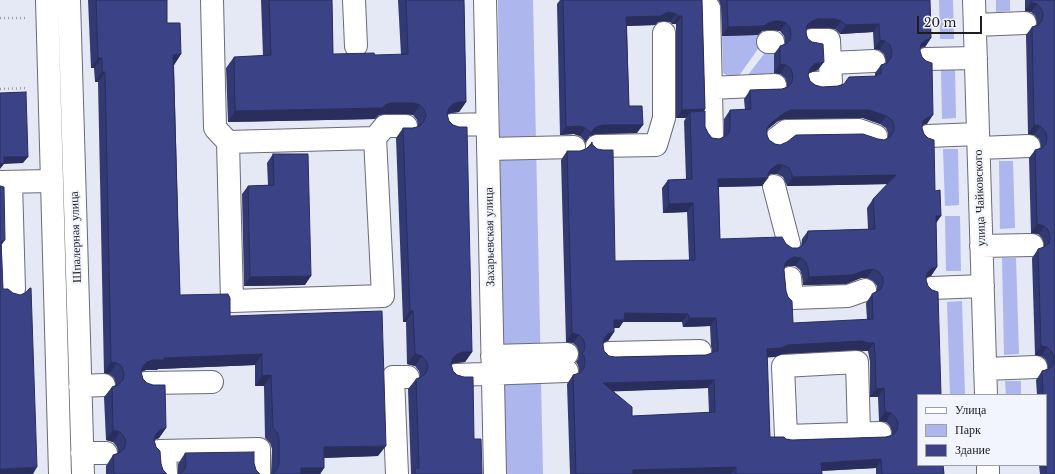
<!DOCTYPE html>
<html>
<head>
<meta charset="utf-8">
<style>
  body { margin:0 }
  #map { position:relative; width:1055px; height:474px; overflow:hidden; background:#e5e8f5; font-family:"Libre Baskerville",serif }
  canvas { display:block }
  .legend { position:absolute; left:917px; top:394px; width:130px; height:72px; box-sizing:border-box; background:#f3f5fe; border:1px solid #9d9fa6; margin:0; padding:5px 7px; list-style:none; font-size:12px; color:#1c1d21 }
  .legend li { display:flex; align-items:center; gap:8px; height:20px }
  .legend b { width:20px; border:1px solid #9d9fa6 }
  .scale { position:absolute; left:917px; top:16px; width:65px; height:18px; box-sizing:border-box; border:2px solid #1c1d21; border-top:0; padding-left:5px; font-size:12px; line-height:14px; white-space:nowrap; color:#1c1d21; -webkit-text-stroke:3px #f3f5fe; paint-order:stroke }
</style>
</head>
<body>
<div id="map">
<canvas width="1055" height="474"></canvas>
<ul class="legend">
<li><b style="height:5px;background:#fff"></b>Улица</li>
<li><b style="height:11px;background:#adb7ed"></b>Парк</li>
<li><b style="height:11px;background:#3b4285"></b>Здание</li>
</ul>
<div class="scale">20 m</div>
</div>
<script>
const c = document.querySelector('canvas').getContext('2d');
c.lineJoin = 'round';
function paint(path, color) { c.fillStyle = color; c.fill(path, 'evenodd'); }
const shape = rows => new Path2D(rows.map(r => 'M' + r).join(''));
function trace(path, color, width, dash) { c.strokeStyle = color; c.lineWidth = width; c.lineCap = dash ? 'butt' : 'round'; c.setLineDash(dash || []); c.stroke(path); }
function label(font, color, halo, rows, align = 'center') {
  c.font = font + ' "Libre Baskerville",serif'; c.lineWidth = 4; c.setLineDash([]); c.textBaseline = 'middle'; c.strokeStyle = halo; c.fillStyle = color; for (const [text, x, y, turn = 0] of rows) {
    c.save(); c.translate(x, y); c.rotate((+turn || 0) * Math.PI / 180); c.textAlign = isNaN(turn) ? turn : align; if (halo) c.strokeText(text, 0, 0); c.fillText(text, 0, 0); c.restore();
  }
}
const green = shape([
  [498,0,533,0,543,474,504,474],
  [939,0,953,0,954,39,940,39],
  [996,0,1010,0,1010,11,996,12],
  [765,35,765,39,736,80,723,73,722,36],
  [768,49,774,49,774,77,744,80],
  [941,69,955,69,956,118,942,119],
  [943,149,958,149,959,205,945,206],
  [999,161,1013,161,1015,228,1000,229],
  [945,216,960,216,961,271,946,271],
  [1002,258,1016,258,1019,354,1004,355],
  [962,301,965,395,950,395,947,302],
  [1005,381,1021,381,1021,395,1006,395]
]);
const path = shape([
  [0,18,25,18],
  [0,89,28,88]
]);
const minor = shape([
  [47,0,60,474],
  [69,0,83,474],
  [212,0,215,128,228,142,232,301,383,296,375,138,228,142],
  [354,0,356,46],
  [485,0,495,474],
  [974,0,986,395],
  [709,8,712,135],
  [975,25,1025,23],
  [812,40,829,40,830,63,874,61],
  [768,42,773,42],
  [926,59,976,58],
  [815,83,831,82,830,63],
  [711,88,775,85],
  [452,125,487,124],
  [928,136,978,134],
  [375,138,385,126,406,126],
  [773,141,786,131,859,130,876,136],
  [597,146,656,145,664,118,664,33],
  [979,148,1029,146],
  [488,149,574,147],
  [0,182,52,181],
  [11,182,14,289],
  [774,186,789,244],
  [981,246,1032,245],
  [790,278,792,298,848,296,865,290],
  [932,288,983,286],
  [609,353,700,351],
  [492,356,567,354],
  [985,369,1036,367],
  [456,375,567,371],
  [146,383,212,382],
  [80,386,104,385],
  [859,433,857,362,783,366,786,436,880,433],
  [159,451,259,449,259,474],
  [165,451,166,474],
  [82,453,106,453],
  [988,465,988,474],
  [397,474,393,377,408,377]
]);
const wall = shape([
  [88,0,167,0,167,23,181,54,174,65,180,295,230,316,378,456,324,458,324,468,320,474,271,474,272,449,270,443,265,438,264,386,255,386,255,365,158,369,157,370,146,370,141,372,143,379,166,428,159,438,154,440,163,470,167,474,106,474,106,466,113,455,118,454,118,453,117,447,113,442,106,440,104,397,112,387,116,385,114,378,109,374,104,373,98,82,95,82,94,68,91,68],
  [261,0,332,0,333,54,375,55,401,55,398,0,464,0,466,102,459,112,451,113,447,114,472,352,465,362,456,363,451,364,474,439,482,474,411,474,408,389,416,379,420,378,420,377,419,371,415,366,407,364,406,322,403,322,396,138,403,128,413,128,418,127,417,120,413,115,406,114,385,114,379,115,375,119,228,122,226,68,234,57,263,56],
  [560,0,702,0,705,109,703,112,705,127,708,133,712,138,719,139,724,137,724,119,730,110,745,110,744,99,750,90,782,89,787,87,787,84,785,78,780,74,774,73,774,54,780,46,785,44,785,42,784,36,780,31,773,30,768,30,762,31,758,35,722,36,721,7,719,1,718,0,930,0,931,38,925,47,920,48,920,51,927,124,922,125,922,128,936,223,937,267,931,276,926,277,926,280,944,474,876,474,876,468,822,471,822,474,570,474,567,384,573,375,579,373,579,370,578,365,576,362,578,359,579,353,577,347,573,343,566,342,561,160,567,151,580,151,586,149,592,142,615,261,689,260,687,212,663,213,662,188,668,180,686,179,684,121,686,118,676,118,676,24,672,24,670,22,664,21,658,22,655,25,627,26,629,106,637,133,596,134,590,136,585,143,584,140,580,136,574,134,560,135,557,4],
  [812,28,829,28,835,29,840,34,873,32,874,49,879,50,884,54,886,61,886,63,881,65,875,73,875,76,838,86,822,87,815,85,810,81,808,75,809,73,818,70,806,32,806,29],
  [863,118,880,124,886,128,888,133,888,138,884,140,878,139,780,145,775,144,769,140,767,135,767,130,778,121,785,119],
  [771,174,777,174,783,177,787,186,888,184,873,199,867,208,868,229,808,231,802,239,801,246,798,248,792,248,786,244,720,239,719,187,762,186,768,176],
  [788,266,795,266,800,270,802,276,803,285,846,284,861,278,867,278,873,281,877,286,877,291,872,294,866,303,867,320,793,323,786,291,784,270,784,267],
  [623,322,682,322,683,327,710,326,711,346,712,350,712,353,706,355,615,357,609,356,604,351,603,345,603,342,608,341,614,332,614,328,619,328],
  [856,350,863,351,868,351,870,362,870,397,878,397,879,421,886,422,890,426,892,432,892,435,886,437,792,440,786,439,770,437,767,357,775,357,782,354],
  [708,388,709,413,632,416,613,391],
  [1025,0,1055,0,1055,474,1040,474,1039,465,1046,465,1046,395,1037,395,1036,380,1042,371,1048,369,1048,367,1046,360,1041,356,1035,355,1032,258,1038,249,1044,248,1044,244,1042,238,1038,234,1031,233,1029,158,1035,150,1041,148,1041,146,1039,139,1034,135,1028,134,1026,35,1032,27,1037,25,1037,23,1035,16,1031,12,1025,11],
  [273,154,305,285,244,286,242,194,248,186,268,185,267,163],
  [185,453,254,463,256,470,260,474,178,474,178,464]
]);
const shadedWall = shape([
  [1031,2,1037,4,1031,12,1025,11],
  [669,12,676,14,670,22,664,21,658,22,655,25,621,26,626,17,664,14],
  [678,16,682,16,676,24,672,24],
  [818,19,835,19,841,21,835,29,829,28,812,28,806,29,807,25,812,21],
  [774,21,779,21,786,23,780,31,773,30,768,30,762,31,758,35,722,36,728,27,768,23],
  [879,24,873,32,840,34,846,25],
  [931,38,925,47,920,48,921,44,926,40],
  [880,40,885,41,879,50,874,49],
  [181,54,174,65,173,55],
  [98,58,102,58,94,68,91,68],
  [824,62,818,70,808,73,810,69,814,64],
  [780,64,786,65,780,74,774,73],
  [102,72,105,72,98,82,95,82],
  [459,102,466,102,459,112,451,113,445,115,449,108,453,104],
  [392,103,414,103,420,105,413,115,406,114,385,114,379,115,375,119,228,122,235,111,387,104],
  [705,109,699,118,690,112,686,118,676,118,682,110],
  [791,110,869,110,886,116,880,124,863,118,785,119,778,121,765,131,771,123,784,113],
  [933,115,927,124,922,125,923,121,928,117],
  [602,125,643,125,637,133,596,134,590,136,591,134,591,133,596,127],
  [1034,125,1040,126,1034,135,1028,134],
  [580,126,585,128,580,136,574,134,560,135,566,127],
  [4,157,28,157,23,163,4,164,0,169,0,164],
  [777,165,783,165,777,174,771,174,765,177,771,169],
  [896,175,890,184,787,186,793,177],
  [768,178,762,186,712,187,718,179],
  [693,203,687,212,663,213,669,204],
  [936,216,941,216,935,225],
  [1037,224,1044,226,1038,234,1031,233],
  [5,240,0,247,1,241],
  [794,257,801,258,795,266,788,266,782,268,779,273,788,260],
  [937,267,931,276,925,278,927,273,931,269],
  [873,269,867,278,861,278,846,284,803,285,809,277],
  [311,276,305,285,244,286,250,277],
  [410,311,413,311,406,322,403,322],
  [625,313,688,314,682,322,623,322,619,328,608,328,614,320],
  [689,318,716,318,710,326,683,327],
  [614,332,608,341,602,343,604,339,608,334],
  [572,333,579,335,573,343,566,342],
  [862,341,874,343,868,351,863,351,856,350,782,354,775,357,761,358,767,349,788,345],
  [1041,346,1047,347,1041,356,1035,355],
  [463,352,472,352,465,362,456,363,450,364,453,358,457,354],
  [262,354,255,365,158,369,157,370,146,370,139,373,143,366,147,362,153,360,164,358],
  [415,354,422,356,415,366,407,364],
  [111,362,117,363,109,374,104,373],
  [271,375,264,386,255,386,262,376],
  [714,380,708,388,598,392,603,383],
  [884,388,878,397,870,397,876,389],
  [885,412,891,413,886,422,879,421],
  [166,428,159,438,152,441,156,434,160,430],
  [113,430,120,432,113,442,106,440],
  [386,446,378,456,316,458,324,447],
  [881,459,876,468,816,471,821,463],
  [37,467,33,474,0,474,0,469],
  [736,467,731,474,630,474,633,470],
  [301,468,324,468,320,474,297,474]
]);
const building = shape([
  [96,0,167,0,167,23,180,23,181,54,173,55,180,295,228,294,230,298,230,316,382,311,386,446,324,447,324,468,301,468,301,474,273,474,277,469,279,464,279,438,277,432,273,428,271,375,262,376,262,354,164,358,164,360,153,360,147,362,143,366,141,372,143,379,147,383,153,385,165,385,166,428,160,430,156,434,154,440,156,447,160,451,161,464,163,470,167,474,114,474,113,455,119,453,124,449,126,442,124,437,120,432,113,430,112,387,118,385,123,380,124,374,122,367,117,363,111,362,105,72,102,72,102,58,98,58,96,0],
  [269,0,332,0,333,54,374,53,375,55,408,54,406,0,464,0,466,102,459,102,453,104,449,108,447,114,449,121,453,125,459,127,467,127,472,352,463,352,457,354,453,358,451,364,453,371,457,375,464,377,473,377,474,439,481,439,482,474,415,474,415,470,416,468,419,468,416,379,421,377,426,373,428,366,426,361,422,356,415,354,413,311,410,311,403,128,413,128,420,126,424,121,426,115,424,110,420,105,414,103,392,103,387,104,382,108,235,111,234,57,271,55,269,0],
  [563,0,702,0,705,109,682,110,682,16,678,16,676,14,669,12,664,14,661,16,626,17,629,106,642,106,643,125,602,125,596,127,592,131,591,134,590,132,585,128,580,126,566,127,563,0],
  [727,0,930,0,931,38,926,40,921,44,920,51,922,57,926,61,932,63,933,115,928,117,923,121,922,128,924,134,928,138,934,140,935,191,940,190,941,216,936,216,937,267,931,269,927,273,926,280,928,286,932,290,938,292,941,395,918,395,918,465,943,465,944,474,882,474,881,459,821,463,822,474,736,474,736,467,633,470,633,474,576,474,573,375,580,373,584,368,585,362,584,356,582,354,584,351,585,345,583,339,579,335,572,333,567,151,580,151,586,149,591,145,592,142,592,144,597,149,603,150,613,150,615,261,695,260,693,203,669,204,668,180,692,179,690,112,705,111,705,127,708,133,712,138,719,139,724,137,729,133,730,127,730,110,751,109,750,90,782,89,788,87,792,82,793,76,791,69,786,65,780,64,780,46,786,44,790,40,791,34,790,28,786,23,779,21,774,21,768,23,764,26,728,27,727,0],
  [818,19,835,19,841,21,846,25,879,24,880,40,885,41,890,45,892,52,891,58,887,63,881,65,881,74,877,74,877,76,849,77,844,84,838,86,822,87,815,85,810,81,808,75,810,69,814,64,824,62,823,44,812,42,807,38,806,32,807,25,812,21,818,19],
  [791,110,869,110,886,116,892,120,894,125,894,131,890,137,884,140,878,139,863,134,796,135,787,142,780,145,775,144,769,140,767,135,767,128,771,123,784,113,791,110],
  [777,165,783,165,789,168,793,177,896,175,873,199,875,229,808,231,807,239,803,245,798,248,792,248,786,244,782,237,720,239,718,179,768,178,768,174,771,169,777,165],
  [794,257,801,258,806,262,808,268,809,277,852,275,867,270,873,269,879,272,883,278,883,284,881,289,872,294,873,319,793,323,792,301,788,297,786,291,784,270,785,264,788,260,794,257],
  [625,313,688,314,689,318,716,318,717,337,718,342,718,351,715,351,712,353,706,355,615,357,609,356,604,351,603,345,604,339,608,334,614,332,614,320,624,320,625,313],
  [862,341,869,343,874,343,875,353,876,389,884,388,885,412,891,413,896,418,898,424,897,430,893,435,886,437,792,440,786,439,784,437,770,437,767,349,781,348,788,345,862,341],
  [714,380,715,412,632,416,632,407,603,383,714,380],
  [1031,0,1055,0,1055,474,1046,474,1046,395,1043,395,1042,371,1049,369,1053,365,1054,358,1052,352,1047,347,1041,346,1038,249,1044,247,1049,243,1050,236,1048,230,1044,226,1037,224,1035,150,1042,148,1046,144,1047,137,1045,131,1040,126,1034,125,1032,27,1038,25,1042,21,1043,14,1041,8,1037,4,1031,2,1031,0],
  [26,92,28,157,4,157,4,163,0,164,0,93,26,92],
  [273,154,308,154,311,276,250,277,248,186,274,185,273,154],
  [0,186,4,187,5,240,1,241,3,289,8,289,13,293,20,295,25,293,30,288,31,288,37,467,0,469,0,186],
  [254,452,254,463,256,470,260,474,180,474,185,469,186,463,185,453,254,452]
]);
const streetNames = [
  ["улица Чайковского",980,198,-92],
  ["Шпалерная улица",76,237,-92],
  ["Захарьевская улица",490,237,-91]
];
paint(green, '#adb7ed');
trace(minor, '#696b77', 24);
trace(path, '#9ea0aa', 2.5, [1, 3]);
trace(minor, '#fff', 22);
paint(wall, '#333972');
paint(shadedWall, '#292e5d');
paint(building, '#3b4285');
trace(building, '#292e5d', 1);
label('12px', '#1c1d21', '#f3f5fe', streetNames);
</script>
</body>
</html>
